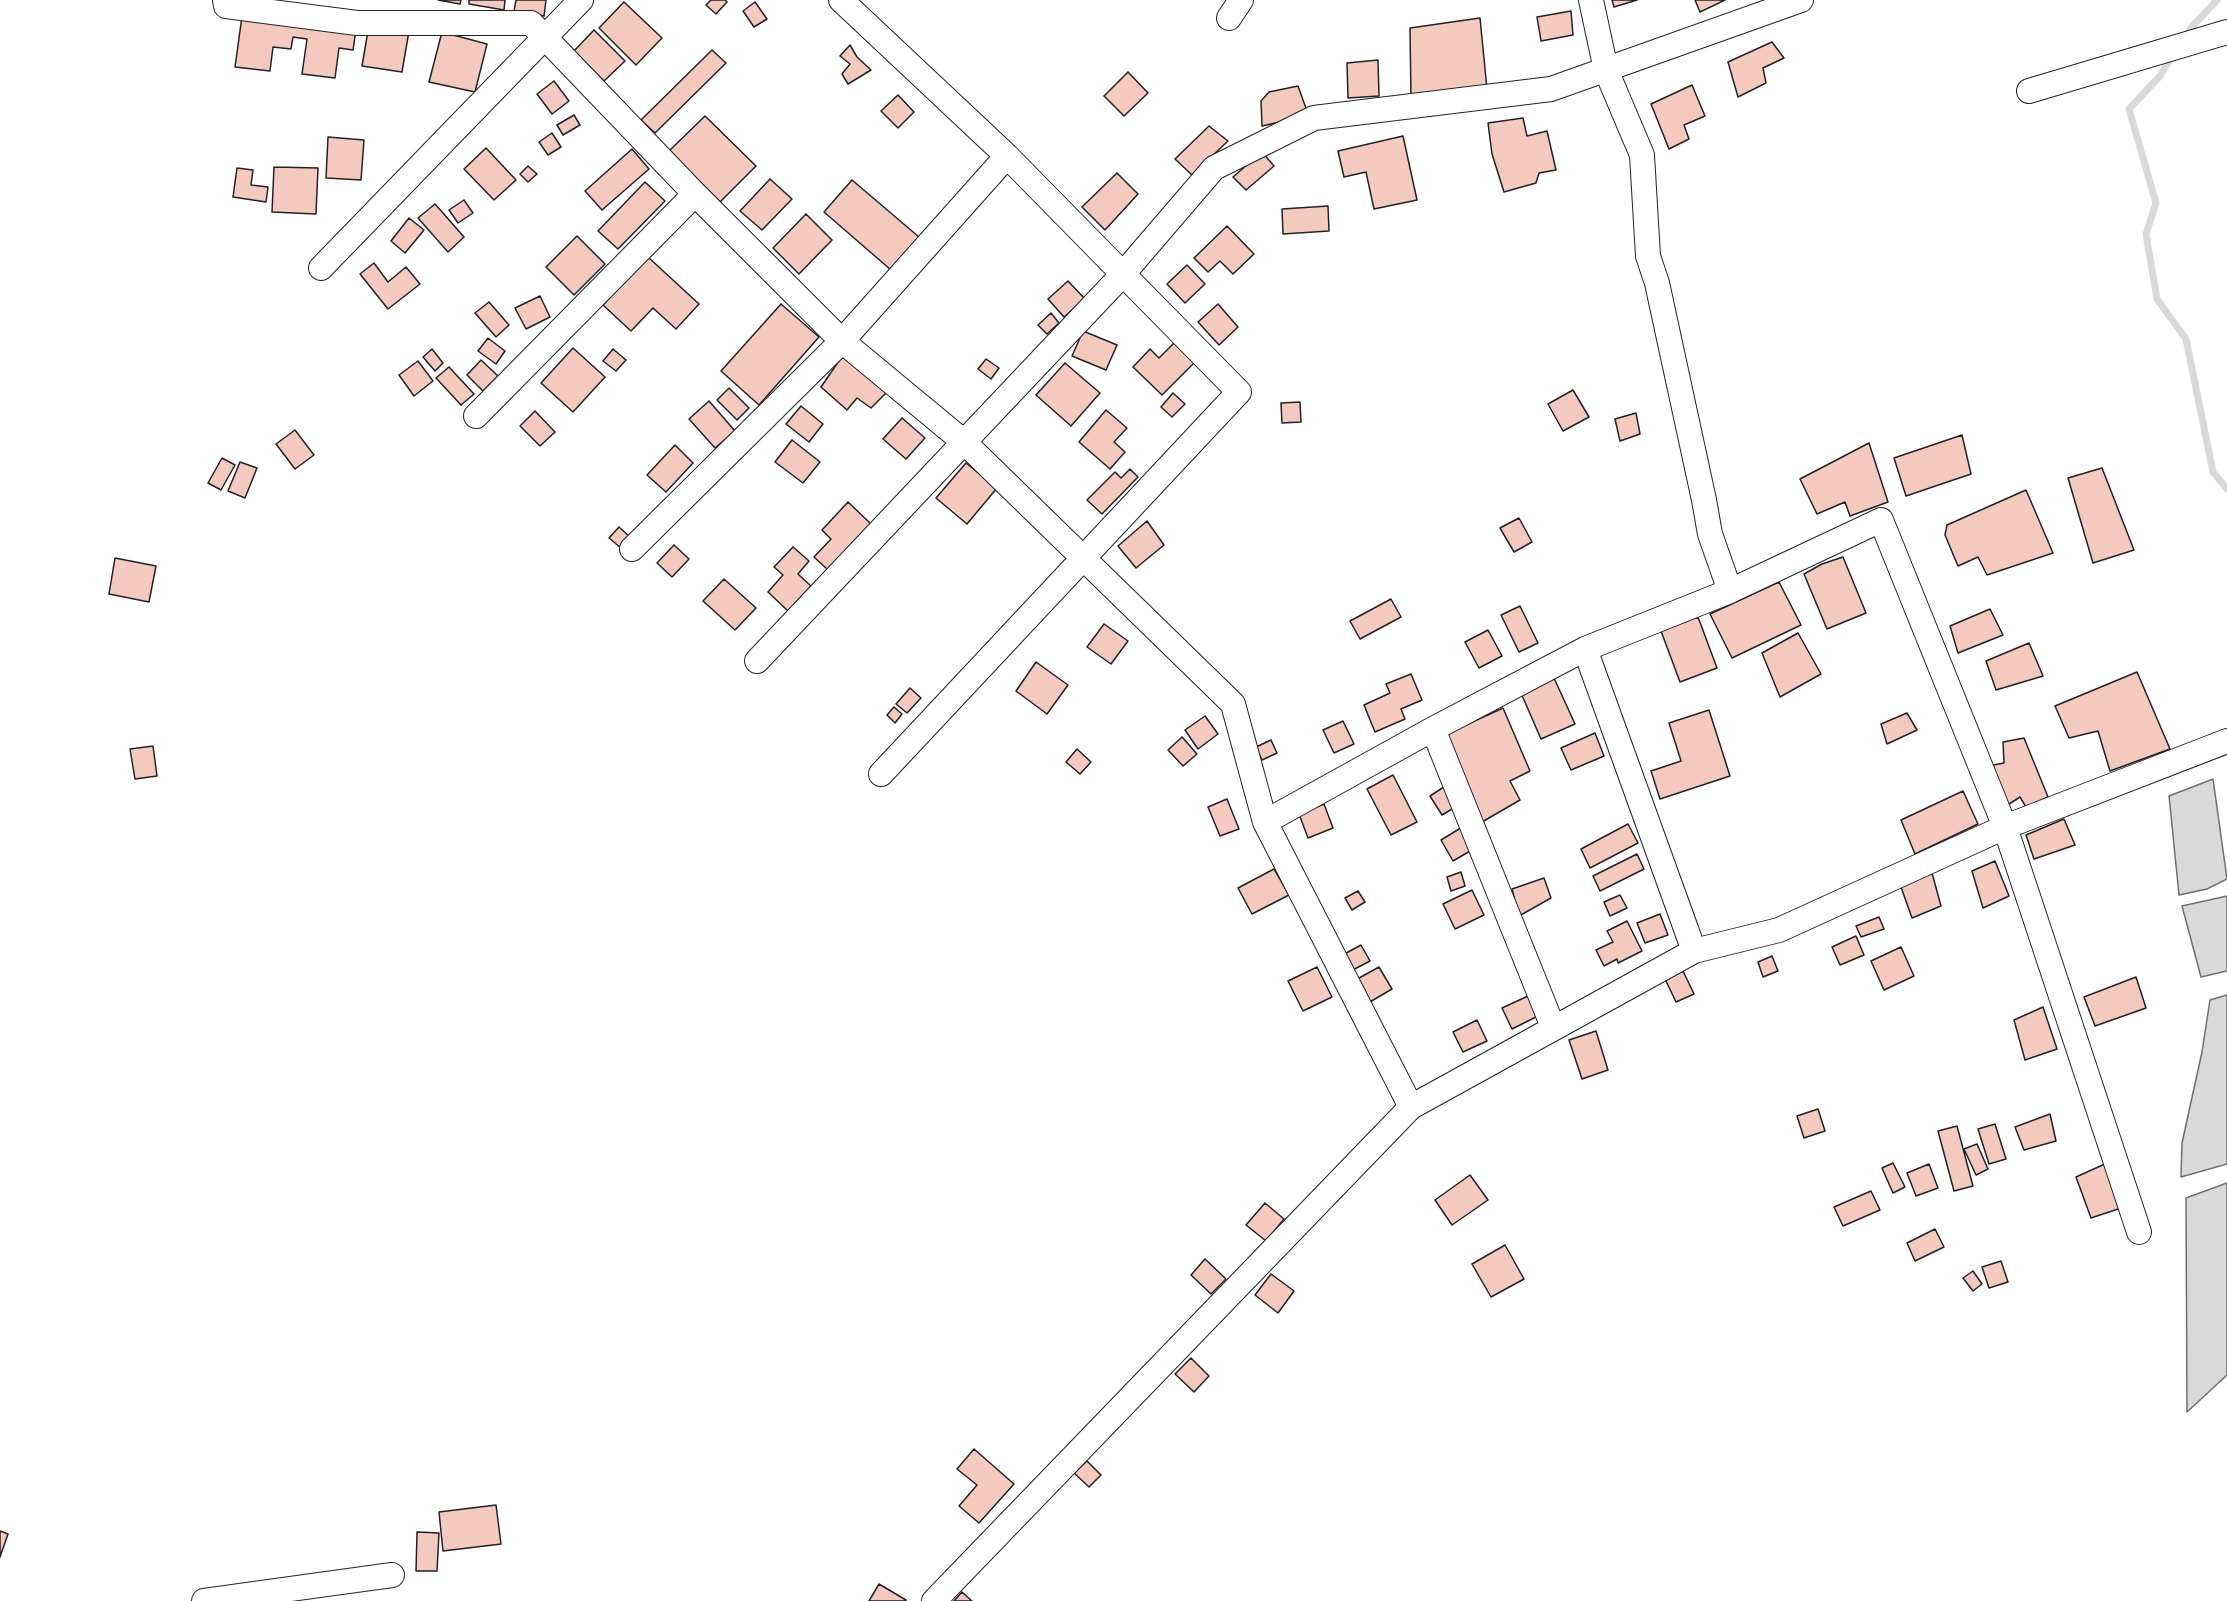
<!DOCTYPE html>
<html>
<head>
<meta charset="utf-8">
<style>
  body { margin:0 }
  canvas { display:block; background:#fff }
</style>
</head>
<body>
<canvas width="2227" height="1601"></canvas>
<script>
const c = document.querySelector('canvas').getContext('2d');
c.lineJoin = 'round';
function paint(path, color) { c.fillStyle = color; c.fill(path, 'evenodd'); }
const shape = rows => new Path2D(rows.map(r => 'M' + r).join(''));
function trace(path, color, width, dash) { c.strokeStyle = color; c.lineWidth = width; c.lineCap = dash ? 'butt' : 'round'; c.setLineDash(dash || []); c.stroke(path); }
const water = shape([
  [2213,779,2227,879,2207,889,2179,895,2169,796,2213,779],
  [2227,896,2227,971,2201,977,2182,906,2227,896],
  [2227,995,2227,1164,2181,1177,2182,1143,2202,1052,2210,1000,2227,995],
  [2227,1183,2227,1375,2187,1412,2186,1198,2227,1183]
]);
const stream = shape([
  [2185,37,2190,29,2217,0],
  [2172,56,2160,76,2129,109,2156,203,2146,234,2157,299,2186,339,2213,472,2227,489]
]);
const building = shape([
  [438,0,461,0,460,4,438,0],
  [469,0,505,0,504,10,469,4,469,0],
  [516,0,546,0,544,16,514,11,516,0],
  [711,0,725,0,727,2,716,14,706,5,711,0],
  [1612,0,1637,0,1614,7,1612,0],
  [1695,0,1725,0,1700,12,1695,0],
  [624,2,662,38,636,65,599,28,624,2],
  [755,2,767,19,754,27,743,11,755,2],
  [243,9,357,23,353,50,339,48,335,78,302,74,307,39,293,37,291,49,273,47,270,71,235,67,243,9],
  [1571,11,1573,35,1541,41,1537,17,1571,11],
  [1480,18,1487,89,1411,100,1410,28,1480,18],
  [369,25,409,31,402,72,362,66,369,25],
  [594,30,625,61,604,81,574,51,594,30],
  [442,32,487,44,475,92,429,82,442,32],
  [1772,42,1784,58,1763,68,1766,83,1738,97,1728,62,1772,42],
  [850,45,857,57,871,70,848,84,842,74,850,64,840,56,850,45],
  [712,50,726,63,655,133,641,120,712,50],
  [1378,60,1379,96,1348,98,1347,63,1378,60],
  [1128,72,1148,93,1124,116,1104,96,1128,72],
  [554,81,569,101,552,114,537,94,554,81],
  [1692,85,1705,116,1684,125,1689,139,1669,149,1651,104,1692,85],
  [1298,86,1307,111,1293,119,1262,126,1261,101,1269,92,1298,86],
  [898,95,914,112,898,128,881,111,898,95],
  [574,115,580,125,563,135,557,125,574,115],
  [705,116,756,166,720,202,669,151,705,116],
  [1523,118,1527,136,1547,131,1556,170,1539,173,1536,183,1504,192,1492,154,1488,123,1523,118],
  [1209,126,1228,141,1192,175,1175,159,1209,126],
  [552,133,561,147,548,155,539,142,552,133],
  [1403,136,1417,200,1374,209,1366,172,1344,177,1338,151,1403,136],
  [328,137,364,140,361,180,326,178,328,137],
  [486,148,516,180,494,200,464,169,486,148],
  [632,149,649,169,602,210,585,191,632,149],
  [1262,152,1274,166,1246,190,1233,177,1262,152],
  [528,166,537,174,528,182,520,174,528,166],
  [274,167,318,168,316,214,272,212,274,167],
  [237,168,253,170,251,185,268,187,266,202,233,197,237,168],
  [1117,173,1138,194,1105,230,1082,207,1117,173],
  [770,179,792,199,762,230,740,211,770,179],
  [852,180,919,237,891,270,824,212,852,180],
  [645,182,665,201,618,249,598,231,645,182],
  [464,200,473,213,458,223,449,210,464,200],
  [435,204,464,237,448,252,418,218,435,204],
  [1328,206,1329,231,1283,234,1282,209,1328,206],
  [806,214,832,240,799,274,773,248,806,214],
  [409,218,424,230,405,253,391,241,409,218],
  [1227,226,1254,254,1233,274,1220,261,1208,272,1194,258,1227,226],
  [577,236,605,264,574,295,546,267,577,236],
  [648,257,699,304,676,329,653,308,631,331,603,305,648,257],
  [374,263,388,282,406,267,420,284,388,309,360,274,374,263],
  [1187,265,1205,284,1185,303,1167,284,1187,265],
  [1068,281,1085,299,1064,317,1048,299,1068,281],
  [540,296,550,317,526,329,515,308,540,296],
  [489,302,509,325,496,337,475,313,489,302],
  [781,304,819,337,759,405,721,371,781,304],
  [1218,304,1238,327,1219,345,1198,322,1218,304],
  [1051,313,1059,323,1047,334,1038,325,1051,313],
  [1083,331,1117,345,1106,370,1072,356,1083,331],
  [488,338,505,351,496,364,478,351,488,338],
  [1174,343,1194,363,1162,395,1133,367,1150,349,1159,358,1174,343],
  [573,348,605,377,573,412,541,383,573,348],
  [432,349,443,363,435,371,423,357,432,349],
  [613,349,626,360,616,371,603,361,613,349],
  [843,355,888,391,871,408,857,398,847,410,821,387,843,355],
  [986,359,999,368,991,379,978,369,986,359],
  [481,360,498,376,483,391,467,375,481,360],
  [418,361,433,381,414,396,399,375,418,361],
  [1065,363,1100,393,1071,426,1036,395,1065,363],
  [449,367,474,394,461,405,436,378,449,367],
  [729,388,749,408,737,420,717,400,729,388],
  [1573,390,1589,417,1563,431,1548,404,1573,390],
  [1173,393,1185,404,1172,417,1161,407,1173,393],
  [709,401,735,431,715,448,689,419,709,401],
  [1300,402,1301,422,1282,423,1281,403,1300,402],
  [801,406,823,424,809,442,786,424,801,406],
  [1106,410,1127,428,1114,442,1125,452,1110,469,1079,442,1106,410],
  [535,411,555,432,540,446,520,426,535,411],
  [1636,413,1640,434,1620,441,1615,419,1636,413],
  [902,418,925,438,906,459,883,439,902,418],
  [295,430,314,455,295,469,276,444,295,430],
  [1962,435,1971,474,1906,496,1894,458,1962,435],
  [792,440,820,462,803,483,775,462,792,440],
  [1869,443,1888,502,1850,516,1845,502,1817,514,1800,479,1869,443],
  [675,445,693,463,666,492,647,475,675,445],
  [222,458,235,465,221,490,208,483,222,458],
  [240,462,257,468,245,498,228,491,240,462],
  [966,463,997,488,967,524,936,498,966,463],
  [2102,468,2134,550,2093,563,2068,478,2102,468],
  [1130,469,1138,477,1102,514,1087,500,1115,472,1121,478,1130,469],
  [2026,490,2053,553,1987,575,1978,557,1958,566,1945,535,1947,525,2026,490],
  [848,502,871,524,828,570,814,557,831,539,822,530,848,502],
  [1519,518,1532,542,1514,552,1500,528,1519,518],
  [1147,521,1164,545,1136,568,1118,546,1147,521],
  [619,527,630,537,621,548,609,538,619,527],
  [674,545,689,559,672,577,657,563,674,545],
  [793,547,809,561,798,574,811,586,788,611,768,592,783,575,774,567,793,547],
  [1843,557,1866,613,1827,629,1804,574,1822,564,1843,557],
  [115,558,156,566,149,602,109,594,115,558],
  [724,579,756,608,735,630,703,601,724,579],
  [1779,582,1801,625,1732,658,1710,614,1779,582],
  [1391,599,1401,617,1360,639,1350,621,1391,599],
  [1520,606,1538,643,1519,652,1501,615,1520,606],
  [1990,609,2003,635,1958,653,1950,626,1990,609],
  [1698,617,1717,668,1680,682,1661,631,1698,617],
  [1104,624,1128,641,1111,664,1087,647,1104,624],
  [1488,630,1502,656,1479,668,1465,642,1488,630],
  [1798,633,1821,674,1780,697,1762,653,1798,633],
  [2029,643,2043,676,1996,690,1986,661,2029,643],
  [1036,662,1068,685,1047,714,1016,691,1036,662],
  [2137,672,2170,749,2110,771,2098,731,2069,738,2055,706,2137,672],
  [1411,674,1422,700,1401,709,1405,719,1375,732,1364,705,1390,693,1386,684,1411,674],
  [1554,678,1575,724,1541,739,1521,693,1554,678],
  [910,688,921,698,907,713,896,704,910,688],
  [894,707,902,714,895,723,887,715,894,707],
  [1503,708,1530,771,1510,781,1520,800,1482,822,1444,735,1503,708],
  [1709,710,1730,776,1660,799,1651,771,1681,761,1669,723,1709,710],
  [1907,713,1917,730,1887,744,1881,724,1907,713],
  [1205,716,1218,734,1198,749,1185,730,1205,716],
  [1343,721,1354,744,1334,753,1323,730,1343,721],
  [1595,733,1604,756,1571,770,1561,748,1595,733],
  [1182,737,1197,754,1183,766,1168,750,1182,737],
  [2024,738,2048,797,2026,807,2020,797,2006,806,1993,765,2004,763,2003,742,2024,738],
  [1271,740,1277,753,1262,760,1256,747,1271,740],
  [153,746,157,776,135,779,130,749,153,746],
  [1077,749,1091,762,1080,774,1066,762,1077,749],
  [1393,775,1417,822,1391,835,1367,789,1393,775],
  [1447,785,1459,805,1442,815,1430,796,1447,785],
  [1963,791,1978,824,1915,854,1901,820,1963,791],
  [1227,799,1239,829,1220,836,1208,807,1227,799],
  [1324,804,1333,828,1308,838,1299,814,1324,804],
  [2064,819,2075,845,2034,859,2026,835,2064,819],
  [1628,824,1638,843,1590,868,1581,849,1628,824],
  [1464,826,1477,847,1453,861,1441,840,1464,826],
  [1637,854,1644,869,1600,891,1593,876,1637,854],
  [1995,861,2009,896,1983,908,1972,871,1995,861],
  [1274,869,1289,895,1252,914,1238,888,1274,869],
  [1461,872,1465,886,1451,891,1447,877,1461,872],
  [1932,873,1941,906,1912,918,1901,887,1932,873],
  [1544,878,1551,898,1519,916,1512,889,1544,878],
  [1472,890,1484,915,1455,929,1443,904,1472,890],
  [1358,891,1365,902,1352,910,1345,898,1358,891],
  [1620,895,1627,908,1610,916,1604,902,1620,895],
  [1660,914,1668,935,1645,943,1637,923,1660,914],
  [1879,917,1884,929,1861,937,1856,926,1879,917],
  [1627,921,1642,951,1618,963,1617,959,1604,966,1596,950,1613,942,1607,931,1627,921],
  [1856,936,1864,955,1840,965,1832,947,1856,936],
  [1361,945,1370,961,1345,974,1337,958,1361,945],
  [1901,947,1914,976,1884,990,1871,961,1901,947],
  [1772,956,1778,971,1763,977,1758,962,1772,956],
  [1317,967,1332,997,1303,1011,1288,981,1317,967],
  [1379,967,1392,989,1363,1006,1350,983,1379,967],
  [1683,971,1694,994,1676,1002,1665,979,1683,971],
  [2136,977,2146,1008,2095,1026,2084,997,2136,977],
  [1528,996,1538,1016,1512,1029,1502,1008,1528,996],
  [2043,1007,2057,1049,2025,1060,2014,1020,2043,1007],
  [1477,1020,1487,1041,1463,1052,1453,1032,1477,1020],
  [1596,1031,1608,1070,1582,1079,1569,1040,1596,1031],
  [1818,1109,1825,1131,1804,1138,1797,1116,1818,1109],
  [2050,1114,2056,1141,2024,1150,2015,1127,2050,1114],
  [1995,1124,2006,1159,1989,1164,1978,1129,1995,1124],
  [1957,1126,1973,1186,1954,1191,1938,1131,1957,1126],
  [1977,1144,1988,1169,1976,1175,1964,1149,1977,1144],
  [1893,1163,1905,1187,1893,1193,1882,1168,1893,1163],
  [2107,1163,2121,1208,2091,1218,2076,1177,2107,1163],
  [1929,1164,1938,1188,1916,1196,1907,1173,1929,1164],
  [1470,1175,1488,1200,1452,1225,1435,1200,1470,1175],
  [1871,1191,1880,1210,1843,1226,1834,1207,1871,1191],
  [1265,1203,1284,1219,1266,1241,1246,1225,1265,1203],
  [1935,1229,1944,1247,1915,1261,1907,1243,1935,1229],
  [1505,1245,1524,1279,1491,1297,1472,1264,1505,1245],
  [1205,1259,1226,1279,1211,1294,1191,1275,1205,1259],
  [2001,1261,2008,1282,1989,1288,1982,1267,2001,1261],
  [1973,1271,1982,1284,1973,1291,1963,1278,1973,1271],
  [1271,1274,1294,1291,1278,1313,1255,1295,1271,1274],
  [1191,1358,1209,1376,1194,1392,1175,1374,1191,1358],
  [974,1449,1014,1484,979,1523,959,1506,977,1485,957,1469,974,1449],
  [1087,1461,1101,1475,1089,1487,1074,1473,1087,1461],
  [496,1505,501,1544,443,1551,439,1512,496,1505],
  [0,1531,8,1534,0,1557,0,1531],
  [417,1532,439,1533,437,1571,416,1571,417,1532],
  [879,1584,906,1600,906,1601,869,1601,879,1584],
  [962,1592,972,1601,954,1601,962,1592]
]);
const minor = shape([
  [225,0,226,6,357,23,531,23,695,194,842,341,964,442,1233,704,1265,822,1411,1107],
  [841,0,1007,156,1239,392,881,774],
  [1591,0,1606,70,1642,155,1648,256,1657,283,1704,500,1710,534,1730,591],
  [1229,18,1241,0],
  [2029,91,2227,32],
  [321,268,581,0],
  [476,416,695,194],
  [632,549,842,341,1007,156],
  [1585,649,1694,951],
  [757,661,1123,274,1214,168,1314,118,1551,89,1801,0],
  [1433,729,1553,1027],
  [1265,822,1433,729,1585,649,1730,591,1881,520,2005,827,2139,1232],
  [204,1601,392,1575],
  [934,1601,1411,1107,1694,951,1779,930,2005,827,2227,741]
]);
paint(water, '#d9d9d9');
trace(water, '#6f6f6f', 1.5);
trace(stream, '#d9d9d9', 7);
paint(building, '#f3c9c0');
trace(building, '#222', 1.5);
trace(minor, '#222', 26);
trace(minor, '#fff', 24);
</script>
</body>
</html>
